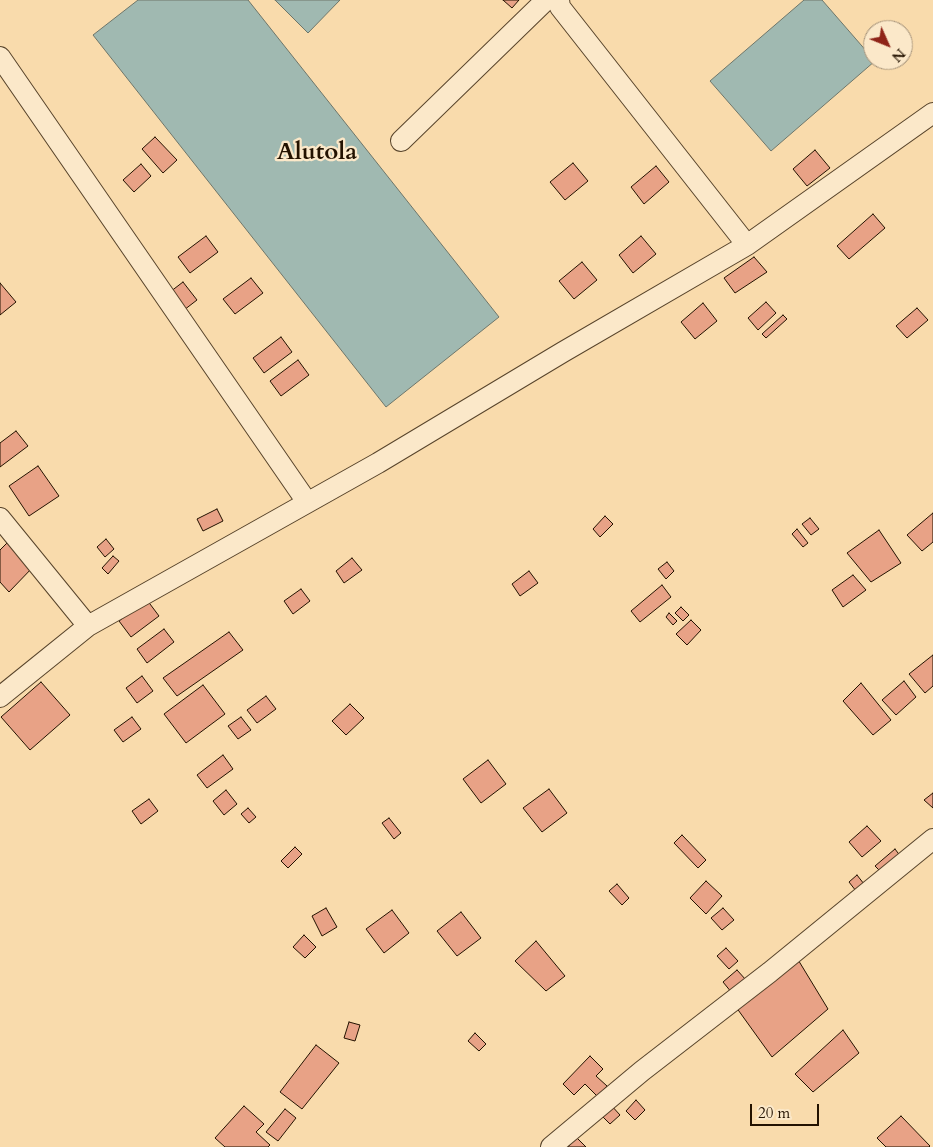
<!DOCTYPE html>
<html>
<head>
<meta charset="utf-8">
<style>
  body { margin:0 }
  #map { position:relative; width:933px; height:1147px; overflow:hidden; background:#f9dbac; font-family:Cardo,serif }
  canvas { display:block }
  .north { position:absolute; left:863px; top:20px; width:50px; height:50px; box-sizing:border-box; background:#fbe8c9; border:1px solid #a59279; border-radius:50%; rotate:134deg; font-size:14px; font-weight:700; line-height:20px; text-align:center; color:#231200 }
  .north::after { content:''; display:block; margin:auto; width:18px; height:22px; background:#8f2418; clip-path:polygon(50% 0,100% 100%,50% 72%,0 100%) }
  .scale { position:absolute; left:750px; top:1104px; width:69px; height:22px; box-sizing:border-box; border:2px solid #231200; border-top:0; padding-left:6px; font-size:15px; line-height:18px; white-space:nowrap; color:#231200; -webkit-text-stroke:4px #fbe8c9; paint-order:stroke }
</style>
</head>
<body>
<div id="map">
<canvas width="933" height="1147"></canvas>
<div class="north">N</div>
<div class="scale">20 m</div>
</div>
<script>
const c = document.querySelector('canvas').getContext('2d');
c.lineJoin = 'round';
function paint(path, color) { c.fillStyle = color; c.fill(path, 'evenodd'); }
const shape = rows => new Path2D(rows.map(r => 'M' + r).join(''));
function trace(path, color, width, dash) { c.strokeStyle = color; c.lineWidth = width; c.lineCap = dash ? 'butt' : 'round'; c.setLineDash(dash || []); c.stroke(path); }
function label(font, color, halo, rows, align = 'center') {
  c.font = font + ' Cardo,serif'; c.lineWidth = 4.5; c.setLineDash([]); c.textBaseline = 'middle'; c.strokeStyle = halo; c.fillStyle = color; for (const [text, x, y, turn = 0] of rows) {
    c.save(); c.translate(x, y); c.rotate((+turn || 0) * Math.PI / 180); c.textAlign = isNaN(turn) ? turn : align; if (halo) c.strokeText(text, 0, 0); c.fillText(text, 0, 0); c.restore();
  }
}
const water = shape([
  [138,0,248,0,499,317,386,407,93,35,138,0],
  [275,0,340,0,308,33,275,0],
  [804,0,822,0,875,61,771,151,710,81,804,0]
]);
const building = shape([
  [503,0,519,0,512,8,503,0],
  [155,137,177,160,163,173,142,149,155,137],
  [815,150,830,168,807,186,793,169,815,150],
  [573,163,588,181,565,200,550,182,573,163],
  [141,164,151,176,134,192,123,180,141,164],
  [656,166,669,182,644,204,631,187,656,166],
  [873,214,885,228,849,259,837,246,873,214],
  [206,236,218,252,190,273,178,257,206,236],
  [641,236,656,254,633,273,619,255,641,236],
  [754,257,767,272,735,293,724,278,754,257],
  [582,262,597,280,574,299,559,281,582,262],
  [251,278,263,293,235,314,223,299,251,278],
  [183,282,197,300,184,310,170,292,183,282],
  [0,283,16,302,0,315,0,283],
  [766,302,776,313,758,330,748,318,766,302],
  [703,303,717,321,695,339,681,322,703,303],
  [917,308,928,320,907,338,896,326,917,308],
  [783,315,787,319,766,338,762,334,783,315],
  [281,337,292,352,264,373,253,358,281,337],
  [298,360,309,375,281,396,270,381,298,360],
  [16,431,28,446,0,467,0,443,16,431],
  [38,466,59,496,29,516,9,486,38,466],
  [217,509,223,521,203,531,197,519,217,509],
  [933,513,933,542,922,551,907,535,933,513],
  [605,516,613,524,600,537,593,529,605,516],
  [810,518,819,529,811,535,802,524,810,518],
  [797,529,808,543,803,547,792,534,797,529],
  [879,530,901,563,871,582,847,553,879,530],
  [106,539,114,549,105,557,97,547,106,539],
  [9,541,34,566,9,592,0,582,0,550,9,541],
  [113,556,119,561,108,574,102,568,113,556],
  [352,558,362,570,344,583,336,571,352,558],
  [667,562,674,571,666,579,658,569,667,562],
  [529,571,538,583,520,596,512,584,529,571],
  [853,575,866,590,843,607,832,590,853,575],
  [662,585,671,597,640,622,631,611,662,585],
  [301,589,310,601,293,614,284,601,301,589],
  [147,600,159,616,131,637,119,621,147,600],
  [681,607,689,615,683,621,675,613,681,607],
  [669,613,677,621,673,625,666,617,669,613],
  [691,620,701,630,687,645,676,634,691,620],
  [164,629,174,642,147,663,137,649,164,629],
  [229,632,243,650,177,696,163,678,229,632],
  [933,655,933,686,925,693,909,674,933,655],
  [142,676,153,691,137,703,126,688,142,676],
  [904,681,916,697,896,715,882,700,904,681],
  [41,682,70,715,30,750,1,717,41,682],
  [861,683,891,720,873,735,843,701,861,683],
  [203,685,225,714,186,743,164,714,203,685],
  [266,696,276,709,257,723,247,710,266,696],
  [350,704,364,718,346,735,332,721,350,704],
  [132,717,141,729,123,742,114,730,132,717],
  [241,717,251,730,238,739,228,726,241,717],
  [223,755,233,769,207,788,197,775,223,755],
  [488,760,506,784,481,803,463,779,488,760],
  [549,789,567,813,542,832,523,808,549,789],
  [226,790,237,804,224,815,213,801,226,790],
  [933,793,933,808,924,800,933,793],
  [149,799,158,811,141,824,132,811,149,799],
  [248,808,256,817,249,823,241,814,248,808],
  [389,818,401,833,394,839,382,823,389,818],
  [867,826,881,841,862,857,849,842,867,826],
  [682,835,706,860,698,868,674,843,682,835],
  [295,847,302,854,288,868,281,861,295,847],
  [895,849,901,857,882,873,875,866,895,849],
  [857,875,864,884,856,891,849,882,857,875],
  [706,881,722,896,706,914,690,898,706,881],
  [617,884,629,898,622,905,609,891,617,884],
  [326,908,337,927,322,936,312,916,326,908],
  [723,908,734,920,722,930,711,918,723,908],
  [392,910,409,933,384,953,366,929,392,910],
  [461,912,481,938,457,956,437,931,461,912],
  [304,935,316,947,305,958,293,947,304,935],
  [536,941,565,976,546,991,515,961,536,941],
  [726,948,738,961,729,969,717,956,726,948],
  [797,958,828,1009,772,1057,736,1007,797,958],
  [737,970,746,980,732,993,723,982,737,970],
  [349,1022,360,1025,355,1041,344,1038,349,1022],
  [843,1030,859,1053,813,1092,795,1074,843,1030],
  [475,1033,486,1044,479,1051,468,1041,475,1033],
  [316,1045,339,1063,302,1109,280,1092,316,1045],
  [590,1056,603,1069,596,1076,607,1086,597,1096,585,1084,574,1095,563,1084,590,1056],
  [636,1100,645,1110,635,1120,626,1111,636,1100],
  [610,1104,620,1115,610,1124,600,1114,610,1104],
  [244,1106,264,1124,256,1132,270,1145,268,1147,225,1147,215,1138,244,1106],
  [285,1109,296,1118,278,1141,266,1132,285,1109],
  [901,1116,930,1146,929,1147,886,1147,877,1138,901,1116],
  [577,1138,586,1147,568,1147,577,1138]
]);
const minor = shape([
  [559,0,560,7,747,245],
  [0,57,307,502],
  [401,141,546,0],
  [0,518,88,626],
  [0,697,88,626,378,463,563,352,747,245,933,113],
  [551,1147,642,1071,770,972,933,839]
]);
const districtNames = [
  ["Alutola",317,153]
];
paint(water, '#a0b9b1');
trace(water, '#6e766a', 1);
paint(building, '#e8a286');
trace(building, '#231200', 1);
trace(minor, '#58442b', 22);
trace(minor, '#fbe8c9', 20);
label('bold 24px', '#231200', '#fbe8c9', districtNames);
</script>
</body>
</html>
